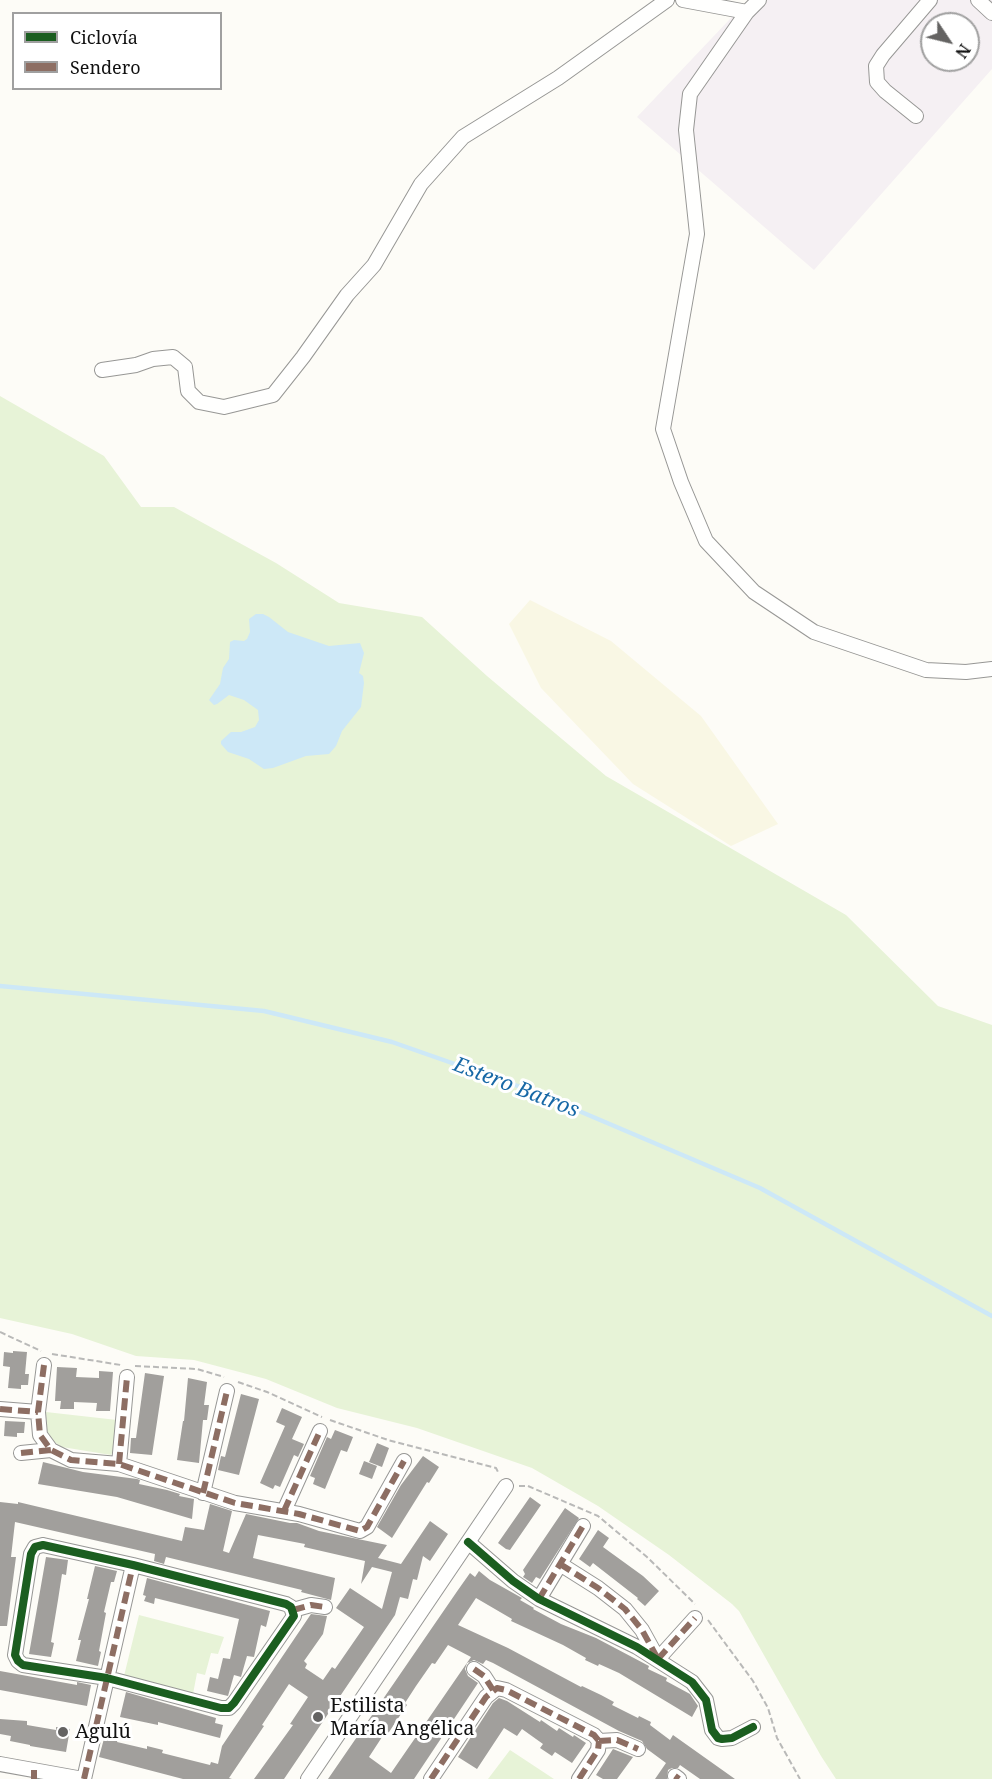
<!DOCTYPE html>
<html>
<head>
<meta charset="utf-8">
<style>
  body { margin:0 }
  #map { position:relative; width:992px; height:1779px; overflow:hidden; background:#fdfcf7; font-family:"Noto Serif",serif }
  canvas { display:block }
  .legend { position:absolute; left:12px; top:12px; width:210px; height:78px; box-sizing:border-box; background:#fff; border:2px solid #a0a0a0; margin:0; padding:8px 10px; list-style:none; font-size:18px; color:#111 }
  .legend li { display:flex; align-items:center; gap:12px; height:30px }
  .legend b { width:30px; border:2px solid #a0a0a0 }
  .north { position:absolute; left:920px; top:12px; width:60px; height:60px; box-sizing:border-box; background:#fff; border:2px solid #a0a0a0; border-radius:50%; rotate:125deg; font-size:16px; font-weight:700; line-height:24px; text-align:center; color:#111 }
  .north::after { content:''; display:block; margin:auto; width:21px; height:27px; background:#646362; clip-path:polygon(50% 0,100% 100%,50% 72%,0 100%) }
</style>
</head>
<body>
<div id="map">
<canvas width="992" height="1779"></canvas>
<ul class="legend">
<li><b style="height:8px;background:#1b5e20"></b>Ciclovía</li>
<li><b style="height:8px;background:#8d6e63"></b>Sendero</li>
</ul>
<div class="north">N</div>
</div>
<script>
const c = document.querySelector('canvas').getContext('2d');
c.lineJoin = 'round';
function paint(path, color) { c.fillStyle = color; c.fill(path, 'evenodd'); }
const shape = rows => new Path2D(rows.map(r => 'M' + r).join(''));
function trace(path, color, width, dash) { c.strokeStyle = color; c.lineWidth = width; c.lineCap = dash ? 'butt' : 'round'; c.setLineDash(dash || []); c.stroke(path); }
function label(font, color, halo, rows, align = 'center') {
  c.font = font + ' "Noto Serif",serif'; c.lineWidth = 6; c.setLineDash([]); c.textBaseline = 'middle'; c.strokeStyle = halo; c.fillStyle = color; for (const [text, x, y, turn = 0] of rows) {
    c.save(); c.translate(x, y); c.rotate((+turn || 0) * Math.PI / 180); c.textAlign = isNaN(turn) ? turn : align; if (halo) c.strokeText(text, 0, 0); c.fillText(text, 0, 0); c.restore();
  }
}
const industrial = shape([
  [748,0,992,0,992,69,814,270,637,117],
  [932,24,968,24,968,60,932,60]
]);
const farmland = shape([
  [530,600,611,641,701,716,778,824,731,846,633,784,541,688,509,624]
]);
const green = shape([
  [0,396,104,456,141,507,174,507,276,563,339,603,422,617,487,676,606,776,846,915,938,1006,992,1025,992,1779,836,1779,821,1756,739,1611,732,1604,669,1555,598,1506,532,1468,417,1428,337,1408,266,1379,194,1360,136,1356,72,1334,0,1318],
  [46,1412,117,1420,113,1451,111,1455,62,1447,53,1441,47,1431],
  [139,1615,224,1637,218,1654,211,1653,205,1675,197,1673,193,1694,124,1676],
  [510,1750,554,1779,488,1779]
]);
const water = shape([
  [256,614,263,614,269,617,288,632,329,646,360,643,364,653,359,673,363,676,364,683,361,707,342,731,336,746,329,754,306,756,273,768,264,769,249,759,228,752,221,744,221,741,231,732,241,732,255,727,259,720,258,710,244,700,229,695,217,704,214,705,209,700,220,684,223,668,229,659,230,642,234,640,244,641,247,639,250,632,249,619]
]);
const stream = shape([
  [0,986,264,1011,392,1042,532,1091,760,1188,992,1316]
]);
const building = shape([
  [13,1351,27,1352,25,1374,29,1374,28,1385,21,1385,21,1389,8,1388,10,1367,3,1366,4,1352,13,1353],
  [57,1367,77,1368,76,1377,99,1378,99,1371,113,1372,110,1411,96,1411,97,1403,74,1402,74,1409,60,1409,61,1401,55,1401],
  [145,1373,164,1376,152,1455,130,1453,131,1438,136,1438],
  [188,1378,207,1382,204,1405,209,1405,207,1420,203,1420,199,1463,177,1460,183,1421,184,1421],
  [241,1394,259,1399,239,1475,218,1470,221,1456,225,1457],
  [282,1408,302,1417,292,1439,304,1444,298,1457,294,1455,280,1487,275,1485,273,1489,260,1483,285,1426,276,1422],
  [5,1421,25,1422,24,1433,17,1433,17,1437,4,1436],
  [335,1430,353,1437,347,1452,341,1450,325,1489,313,1484,315,1478,310,1476,327,1437,331,1439],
  [377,1443,389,1448,382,1467,369,1462],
  [423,1456,439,1467,429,1483,427,1482,392,1538,377,1527,401,1485],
  [364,1461,377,1466,372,1479,359,1474],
  [43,1462,83,1472,137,1479,140,1480,139,1484,167,1490,180,1494,179,1496,194,1499,192,1519,117,1497,38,1484],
  [530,1497,541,1505,510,1550,506,1549,498,1543],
  [0,1502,18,1504,18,1502,182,1541,185,1527,204,1530,210,1504,232,1511,223,1551,229,1553,246,1514,290,1523,297,1523,319,1531,387,1545,378,1558,401,1564,430,1521,448,1534,430,1561,423,1556,417,1580,413,1579,408,1599,400,1597,395,1615,284,1779,254,1779,293,1725,290,1724,308,1697,289,1684,262,1725,264,1726,229,1778,232,1779,183,1779,99,1757,105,1735,118,1738,117,1742,147,1749,147,1746,163,1750,162,1753,210,1765,211,1762,218,1764,222,1746,311,1614,327,1616,323,1634,304,1661,307,1664,305,1668,323,1680,332,1667,335,1669,364,1627,336,1608,350,1588,382,1609,392,1572,372,1567,361,1584,365,1561,304,1547,305,1544,258,1535,253,1558,335,1578,331,1600,301,1592,302,1590,166,1557,164,1564,154,1561,155,1554,15,1522,11,1557,16,1557,7,1626,0,1626],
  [565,1508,579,1518,540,1579,536,1577,532,1583,523,1577,525,1574,523,1570],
  [598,1530,609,1538,603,1547,643,1576,659,1591,645,1606,637,1599,638,1598,593,1563,590,1567,579,1559],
  [46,1557,68,1560,66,1575,62,1574,58,1600,51,1642,54,1643,51,1657,29,1654],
  [95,1566,117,1571,114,1582,111,1582,104,1612,106,1613,99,1651,101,1652,98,1666,76,1661,81,1640,78,1640,89,1599,87,1599],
  [479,1571,490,1580,522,1598,520,1600,534,1608,533,1609,561,1624,596,1638,649,1666,648,1669,667,1678,666,1681,690,1694,698,1706,692,1717,619,1673,599,1664,598,1666,585,1660,586,1658,563,1645,511,1621,512,1619,476,1598,458,1625,508,1648,581,1687,582,1686,601,1695,614,1702,612,1705,638,1718,639,1716,651,1722,650,1725,670,1740,673,1735,735,1779,700,1779,680,1765,678,1768,672,1768,668,1770,667,1779,655,1779,666,1763,647,1749,642,1741,619,1731,493,1663,486,1660,483,1664,474,1660,467,1663,465,1669,468,1676,478,1683,414,1779,328,1779,458,1590,470,1573,475,1577],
  [448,1645,471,1657,391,1773,369,1757,384,1734,387,1735,407,1705,405,1703,416,1686,432,1663,435,1664],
  [147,1578,270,1611,266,1627,261,1625,254,1657,247,1656,241,1677,234,1675,228,1696,207,1691,210,1677,218,1679,223,1658,230,1659,239,1619,155,1598,154,1604,144,1601,146,1596,143,1595],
  [0,1671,77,1685,77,1682,91,1685,87,1706,0,1690],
  [126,1692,216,1718,215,1723,223,1725,220,1738,158,1722,158,1725,120,1717],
  [499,1698,507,1701,540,1722,541,1720,557,1731,559,1728,573,1737,574,1735,586,1743,572,1763,555,1752,552,1756,540,1748,543,1744,522,1729,517,1736,504,1728,477,1769,458,1757,493,1703],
  [0,1719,27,1721,27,1725,56,1730,56,1727,70,1729,66,1752,30,1746,30,1745,10,1741,11,1736,0,1734],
  [613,1749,633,1757,617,1779,603,1779,596,1775]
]);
const path = shape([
  [0,1332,41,1351],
  [52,1354,121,1365],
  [135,1366,197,1369,224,1377],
  [238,1382,267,1392,322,1417],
  [330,1420,388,1440,496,1468,499,1474],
  [519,1486,528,1486,598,1516,647,1557,695,1604],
  [708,1620,753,1681,768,1708,777,1738,800,1779]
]);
const minor = shape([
  [683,0,747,12],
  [759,0,747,12,690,94,686,130,697,234,663,429,681,482,706,541,754,592,814,632,926,670,966,672,992,669],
  [978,0,992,13],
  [916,116,885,91,877,82,876,66,883,55,930,0],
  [102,370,136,365,153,359,173,357,185,367,188,391,199,402,224,407,273,395,303,357,347,295,374,265,421,184,463,137,558,78,667,0],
  [44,1365,38,1412,40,1435,51,1450,71,1460,119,1464,235,1503,299,1514,360,1531,367,1527,404,1461],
  [0,1409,38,1412],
  [21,1453,51,1450],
  [119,1464,127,1377],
  [203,1493,227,1391],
  [284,1511,320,1431],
  [468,1542,513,1581,539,1599,637,1647,692,1682,706,1700,712,1730,718,1738,722,1739,732,1738,753,1727],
  [43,1545,133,1565,286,1604,291,1607,294,1616,234,1703,229,1708,221,1708,107,1678,23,1665,18,1661,15,1655,31,1554,35,1547,43,1545],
  [560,1564,598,1588,625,1609,642,1630,658,1659],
  [539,1599,583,1526],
  [293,1610,311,1605,325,1607],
  [658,1659,695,1618],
  [474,1669,484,1676,493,1690],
  [599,1741,617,1740,638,1749],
  [0,1764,83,1779],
  [675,1776,679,1779],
  [84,1779,133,1565],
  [308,1779,506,1486],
  [431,1779,486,1697,497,1688,506,1690,594,1735,599,1741],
  [579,1779,598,1750,599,1741]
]);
const quiet = shape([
  [44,1365,38,1412,40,1435,51,1450,71,1460,119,1464,235,1503,299,1514,360,1531,367,1527,404,1461],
  [0,1409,38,1412],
  [21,1453,51,1450],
  [119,1464,127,1377],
  [203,1493,227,1391],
  [284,1511,320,1431],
  [560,1564,598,1588,625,1609,642,1630,658,1659],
  [539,1599,583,1526],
  [293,1610,311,1605,325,1607],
  [658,1659,695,1618],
  [474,1669,484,1676,493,1690],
  [599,1741,617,1740,638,1749],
  [675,1776,679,1779],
  [34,1779,34,1770],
  [84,1779,133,1565],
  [431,1779,486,1697,497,1688,506,1690,594,1735,599,1741],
  [579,1779,598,1750,599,1741]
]);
const cycleway = shape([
  [468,1542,513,1581,539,1599,637,1647,692,1682,706,1700,712,1730,718,1738,722,1739,732,1738,753,1727],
  [43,1545,133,1565,286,1604,291,1607,294,1616,234,1703,229,1708,221,1708,107,1678,23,1665,18,1661,15,1655,31,1554,35,1547,43,1545]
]);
const markers = [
  [318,1717,6,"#646362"],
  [63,1732,6,"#646362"]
];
const poiNames = [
  ["Estilista",330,1706],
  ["María Angélica",330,1729],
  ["Agulú",75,1732]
];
const waterNames = [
  ["Estero Batros",516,1088,21]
];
paint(industrial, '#f5f0f3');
paint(farmland, '#f9f7e4');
paint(green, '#e7f3d7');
paint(water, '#cde8f7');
trace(stream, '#cde8f7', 4.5);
paint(building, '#a19f9c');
trace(minor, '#979795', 16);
trace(path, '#b9b9b8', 2, [6, 3]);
trace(minor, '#fffffe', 14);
trace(quiet, '#8d6e63', 6, [12, 6]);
trace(cycleway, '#1b5e20', 8);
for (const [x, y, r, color] of markers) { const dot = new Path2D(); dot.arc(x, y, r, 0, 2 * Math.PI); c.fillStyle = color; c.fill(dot); trace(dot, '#fff', 2); }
label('20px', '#111', '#fff', poiNames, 'left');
label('italic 21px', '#1768a6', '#fff', waterNames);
</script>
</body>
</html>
